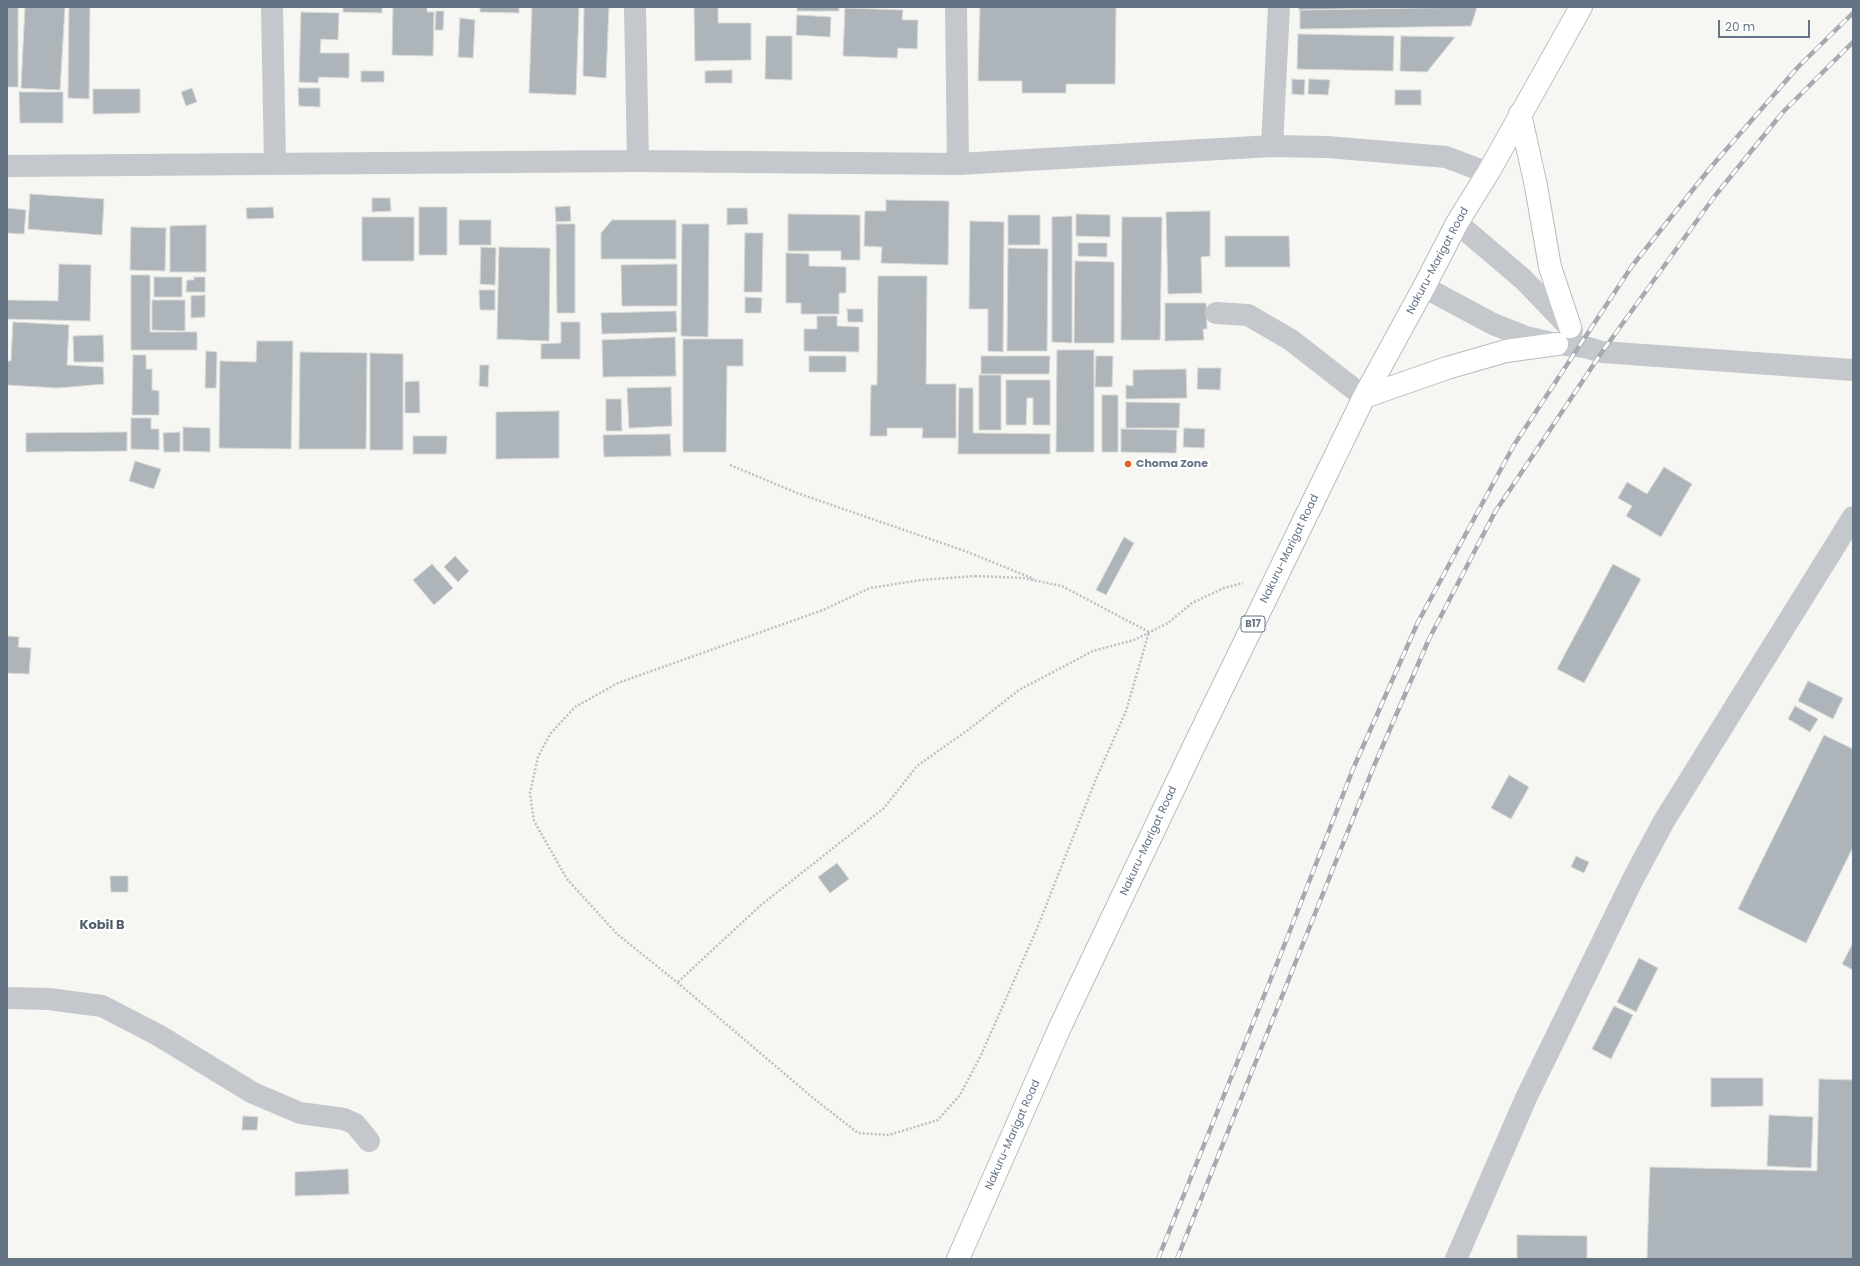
<!DOCTYPE html>
<html>
<head>
<meta charset="utf-8">
<style>
  body { margin:0 }
  #map { position:relative; width:1860px; height:1266px; overflow:hidden; background:#f6f6f3; font-family:Poppins,sans-serif }
  canvas { display:block }
  .frame { position:absolute; inset:0; border:8px solid #647485; pointer-events:none }
  .scale { position:absolute; left:1718px; top:20px; width:92px; height:18px; box-sizing:border-box; border:2px solid #647485; border-top:0; padding-left:5px; font-size:12px; line-height:14px; white-space:nowrap; color:#647485; -webkit-text-stroke:3px #fff; paint-order:stroke }
</style>
</head>
<body>
<div id="map">
<canvas width="1860" height="1266"></canvas>
<div class="frame"></div>
<div class="scale">20 m</div>
</div>
<script>
const c = document.querySelector('canvas').getContext('2d');
c.lineJoin = 'round';
function paint(path, color) { c.fillStyle = color; c.fill(path, 'evenodd'); }
const shape = rows => new Path2D(rows.map(r => 'M' + r).join(''));
function trace(path, color, width, dash) { c.strokeStyle = color; c.lineWidth = width; c.lineCap = dash ? 'butt' : 'round'; c.setLineDash(dash || []); c.stroke(path); }
function label(font, color, halo, rows, align = 'center') {
  c.font = font + ' Poppins,sans-serif'; c.lineWidth = 4; c.setLineDash([]); c.textBaseline = 'middle'; c.strokeStyle = halo; c.fillStyle = color; for (const [text, x, y, turn = 0] of rows) {
    c.save(); c.translate(x, y); c.rotate((+turn || 0) * Math.PI / 180); c.textAlign = isNaN(turn) ? turn : align; if (halo) c.strokeText(text, 0, 0); c.fillText(text, 0, 0); c.restore();
  }
}
const building = shape([
  [7,7,18,7,18,87,7,87,7,7],
  [25,7,65,7,60,90,21,88,25,7],
  [69,7,90,7,89,99,68,98,69,7],
  [343,7,382,7,382,13,343,12,343,7],
  [393,7,427,7,427,12,434,12,433,56,392,55,393,7],
  [480,7,519,7,519,13,480,12,480,7],
  [532,7,579,7,576,95,529,93,532,7],
  [584,7,609,7,606,78,583,76,584,7],
  [694,7,718,7,718,23,751,23,751,60,695,61,694,7],
  [797,7,839,7,839,11,797,11,797,7],
  [980,7,1116,7,1115,84,1066,84,1066,93,1022,93,1022,81,978,81,980,7],
  [1299,7,1423,7,1299,10,1299,7],
  [1477,7,1471,26,1300,29,1300,10,1477,7],
  [845,8,903,10,902,20,918,20,917,49,898,48,897,58,843,56,845,8],
  [436,11,444,11,443,30,435,30,436,11],
  [301,12,339,13,338,40,321,39,320,53,349,53,349,78,319,77,318,83,299,82,301,12],
  [797,15,831,17,830,37,796,35,797,15],
  [460,18,475,20,473,58,458,57,460,18],
  [1298,34,1394,36,1393,71,1297,69,1298,34],
  [766,36,792,36,792,80,765,79,766,36],
  [1401,36,1455,37,1427,72,1400,71,1401,36],
  [732,70,732,83,705,83,705,71,732,70],
  [361,71,384,71,384,82,361,82,361,71],
  [1292,79,1305,80,1304,95,1292,94,1292,79],
  [1309,79,1330,80,1328,95,1308,94,1309,79],
  [192,88,197,102,186,106,181,92,192,88],
  [298,88,320,88,320,107,299,106,298,88],
  [93,89,140,89,140,113,93,114,93,89],
  [1395,90,1421,90,1421,105,1395,105,1395,90],
  [19,92,63,92,63,123,20,123,19,92],
  [30,194,104,199,102,235,28,229,30,194],
  [372,198,390,198,391,211,372,212,372,198],
  [886,200,949,201,948,265,881,263,882,247,864,246,865,211,886,211,886,200],
  [570,206,571,221,556,222,555,207,570,206],
  [273,207,274,218,247,219,246,208,273,207],
  [419,207,447,207,447,255,419,255,419,207],
  [7,208,26,210,24,234,7,233,7,208],
  [727,208,747,208,748,224,727,225,727,208],
  [1210,211,1210,256,1201,257,1202,293,1168,294,1166,212,1210,211],
  [788,214,860,215,860,260,841,260,841,251,788,251,788,214],
  [1076,214,1110,215,1110,237,1076,236,1076,214],
  [1008,215,1040,215,1040,245,1008,245,1008,215],
  [1072,216,1072,343,1052,342,1052,217,1072,216],
  [362,217,414,217,414,261,362,261,362,217],
  [1122,217,1162,217,1160,340,1121,340,1122,217],
  [459,220,491,220,491,245,459,245,459,220],
  [612,220,676,220,676,259,601,259,601,233,612,220],
  [970,221,1004,222,1003,352,988,351,988,309,969,309,970,221],
  [556,224,575,224,575,313,557,313,556,224],
  [682,224,709,224,708,337,681,336,682,224],
  [206,225,206,272,170,272,170,226,206,225],
  [131,227,166,228,165,271,130,270,131,227],
  [745,233,763,233,762,292,744,292,745,233],
  [1225,236,1289,236,1290,267,1225,267,1225,236],
  [1078,243,1107,243,1107,257,1078,256,1078,243],
  [481,247,496,248,495,285,480,284,481,247],
  [499,247,550,248,549,341,497,339,499,247],
  [1008,248,1048,249,1047,351,1007,351,1008,248],
  [786,253,809,254,809,266,846,267,846,293,839,293,839,314,801,314,801,303,786,303,786,253],
  [1075,261,1114,262,1114,343,1074,343,1075,261],
  [59,264,91,265,90,321,7,319,7,300,58,301,59,264],
  [677,264,677,306,622,306,621,265,677,264],
  [131,275,150,275,150,332,197,332,197,350,131,350,131,275],
  [878,276,927,276,926,384,956,384,956,438,922,438,923,428,887,428,887,436,870,436,871,385,877,385,878,276],
  [154,277,182,277,182,297,154,297,154,277],
  [194,277,205,277,205,292,186,292,187,280,194,280,194,277],
  [479,290,495,290,495,310,480,310,479,290],
  [205,295,205,317,191,318,191,296,205,295],
  [745,297,762,298,761,313,745,313,745,297],
  [152,300,185,300,185,331,152,330,152,300],
  [1165,303,1206,303,1207,329,1203,329,1204,340,1165,341,1165,303],
  [847,309,863,309,863,322,848,322,847,309],
  [676,311,677,332,602,334,601,313,676,311],
  [817,316,837,316,837,326,859,327,859,352,804,351,804,329,817,329,817,316],
  [13,322,69,325,67,365,103,367,104,384,58,388,7,385,7,361,11,361,13,322],
  [561,322,580,322,580,359,541,359,541,344,561,343,561,322],
  [103,335,104,362,74,362,73,336,103,335],
  [675,337,676,376,603,377,602,340,675,337],
  [683,339,743,339,743,366,727,366,726,452,683,452,683,339],
  [257,341,293,341,291,449,219,448,220,361,256,362,257,341],
  [1057,350,1094,350,1094,452,1056,452,1057,350],
  [206,351,217,352,216,388,205,388,206,351],
  [300,352,367,353,366,449,299,449,300,352],
  [370,353,403,354,403,450,370,450,370,353],
  [133,355,146,355,146,369,152,369,152,390,159,391,159,415,132,415,133,355],
  [809,356,846,356,846,372,809,372,809,356],
  [981,356,1050,356,1049,374,981,374,981,356],
  [1096,356,1113,356,1112,387,1095,387,1096,356],
  [480,365,489,365,488,387,479,386,480,365],
  [1198,368,1221,368,1220,390,1197,389,1198,368],
  [1186,369,1187,398,1126,399,1126,385,1133,386,1133,370,1186,369],
  [979,375,1001,375,1001,430,979,430,979,375],
  [1006,380,1050,380,1050,425,1033,425,1033,398,1027,398,1026,425,1006,425,1006,380],
  [419,381,420,413,405,413,405,382,419,381],
  [671,387,672,426,629,428,627,388,671,387],
  [959,388,973,388,973,433,1050,434,1050,454,958,454,959,388],
  [1102,395,1118,395,1118,452,1102,452,1102,395],
  [606,399,621,399,622,431,606,431,606,399],
  [1126,402,1180,403,1179,428,1126,428,1126,402],
  [559,411,559,458,496,459,496,412,559,411],
  [131,418,151,418,151,429,159,429,159,450,131,449,131,418],
  [183,427,210,428,210,452,183,451,183,427],
  [1184,428,1205,429,1204,448,1183,447,1184,428],
  [1121,429,1177,430,1176,453,1121,452,1121,429],
  [127,432,127,451,26,452,26,433,127,432],
  [180,432,180,452,164,452,163,433,180,432],
  [670,434,671,456,604,457,603,435,670,434],
  [413,436,447,436,446,454,413,454,413,436],
  [135,461,161,469,154,489,129,481,135,461],
  [1664,467,1692,484,1661,537,1626,516,1632,506,1618,498,1627,482,1647,494,1664,467],
  [1124,537,1134,543,1106,595,1096,590,1124,537],
  [455,556,469,571,458,582,444,567,455,556],
  [432,564,453,588,434,605,413,580,432,564],
  [1613,564,1641,579,1584,683,1557,669,1613,564],
  [7,636,19,637,18,647,31,648,29,674,7,673,7,636],
  [1808,681,1843,698,1833,719,1798,701,1808,681],
  [1795,706,1818,719,1810,732,1788,719,1795,706],
  [1824,735,1853,749,1853,847,1806,943,1738,909,1824,735],
  [1509,775,1529,787,1511,819,1491,808,1509,775],
  [1576,856,1589,862,1584,873,1571,867,1576,856],
  [837,863,849,879,830,893,818,877,837,863],
  [110,876,128,876,128,892,111,892,110,876],
  [1853,943,1853,970,1842,964,1853,943],
  [1639,958,1658,968,1636,1012,1617,1002,1639,958],
  [1614,1006,1633,1015,1611,1059,1592,1049,1614,1006],
  [1711,1078,1763,1078,1763,1106,1711,1107,1711,1078],
  [1819,1079,1853,1080,1853,1259,1647,1259,1650,1167,1817,1171,1819,1079],
  [1769,1115,1813,1117,1811,1168,1767,1166,1769,1115],
  [243,1116,258,1117,257,1130,242,1130,243,1116],
  [348,1169,349,1194,295,1196,295,1172,348,1169],
  [1517,1235,1587,1236,1587,1259,1517,1259,1517,1235]
]);
const path = shape([
  [730,465,797,493,965,551,1034,579],
  [975,576,1023,578,1062,586,1149,632,1126,711,1096,779,1036,931,981,1055,960,1095,938,1120,889,1135,858,1133,813,1098,678,983,617,934,567,879,534,821,530,793,538,757,550,734,575,707,618,683,823,610,870,588,921,580,975,576],
  [678,982,761,905,884,808,917,766,968,730,1019,690,1093,651,1134,640,1168,623,1192,603,1224,588,1243,583]
]);
const minor = shape([
  [272,7,275,163],
  [635,7,638,161],
  [956,7,958,164],
  [1272,146,1279,7],
  [7,166,638,161,958,164,1272,146,1327,147,1446,157,1488,173],
  [1457,223,1523,279,1572,330],
  [1424,287,1493,324,1526,337,1557,344,1585,347,1602,352,1853,370],
  [1216,313,1248,315,1291,340,1364,397],
  [7,998,49,999,102,1006,158,1035,253,1093,300,1113,344,1119,355,1124,369,1141],
  [1456,1259,1526,1098,1634,877,1664,821,1853,517]
]);
const primary = shape([
  [1520,114,1536,186,1550,267,1570,327],
  [1364,397,1447,368,1506,351,1557,344],
  [958,1259,1061,1025,1195,744,1364,397,1424,287,1457,223,1488,173,1581,7]
]);
const rail = shape([
  [1158,1259,1282,951,1353,769,1418,622,1514,445,1632,266,1711,167,1798,67,1853,13],
  [1177,1259,1374,766,1429,639,1495,512,1602,352,1714,197,1783,112,1853,42]
]);
const markers = [
  [1128,464,4,"#e96121"]
];
const shields = [
  [1253,624,24]
];
const shieldNames = [
  ["B17",1253,624]
];
const streetNames = [
  ["Nakuru-Marigat Road",1438,261,-62],
  ["Nakuru-Marigat Road",1290,549,-64],
  ["Nakuru-Marigat Road",1149,841,-65],
  ["Nakuru-Marigat Road",1013,1135,-66]
];
const poiNames = [
  ["Choma Zone",1136,464]
];
const quarterNames = [
  ["Kobil B",102,926]
];
paint(building, '#adb4ba');
trace(building, '#d8d8d5', 1);
trace(primary, '#b7bbbf', 24);
trace(path, '#bdc0c2', 2.5, [2, 2]);
trace(minor, '#c4c7cb', 22);
trace(primary, '#fff', 22);
trace(rail, '#a4aab0', 4.5);
trace(rail, '#fff', 3, [9]);
for (const [x, y, r, color] of markers) { const dot = new Path2D(); dot.arc(x, y, r, 0, 2 * Math.PI); c.fillStyle = color; c.fill(dot); trace(dot, '#fff', 1.5); }
for (const [x, y, w] of shields) { const box = new Path2D(); box.roundRect(x - w / 2, y - 8, w, 16, 3); c.fillStyle = '#fff'; c.fill(box); trace(box, '#647485', 1); }
label('bold 10px', '#647485', null, shieldNames);
label('11px', '#647485', '#fff', streetNames);
label('bold 11px', '#647485', '#fff', poiNames, 'left');
label('bold 13px', '#525d6a', '#fff', quarterNames);
</script>
</body>
</html>
